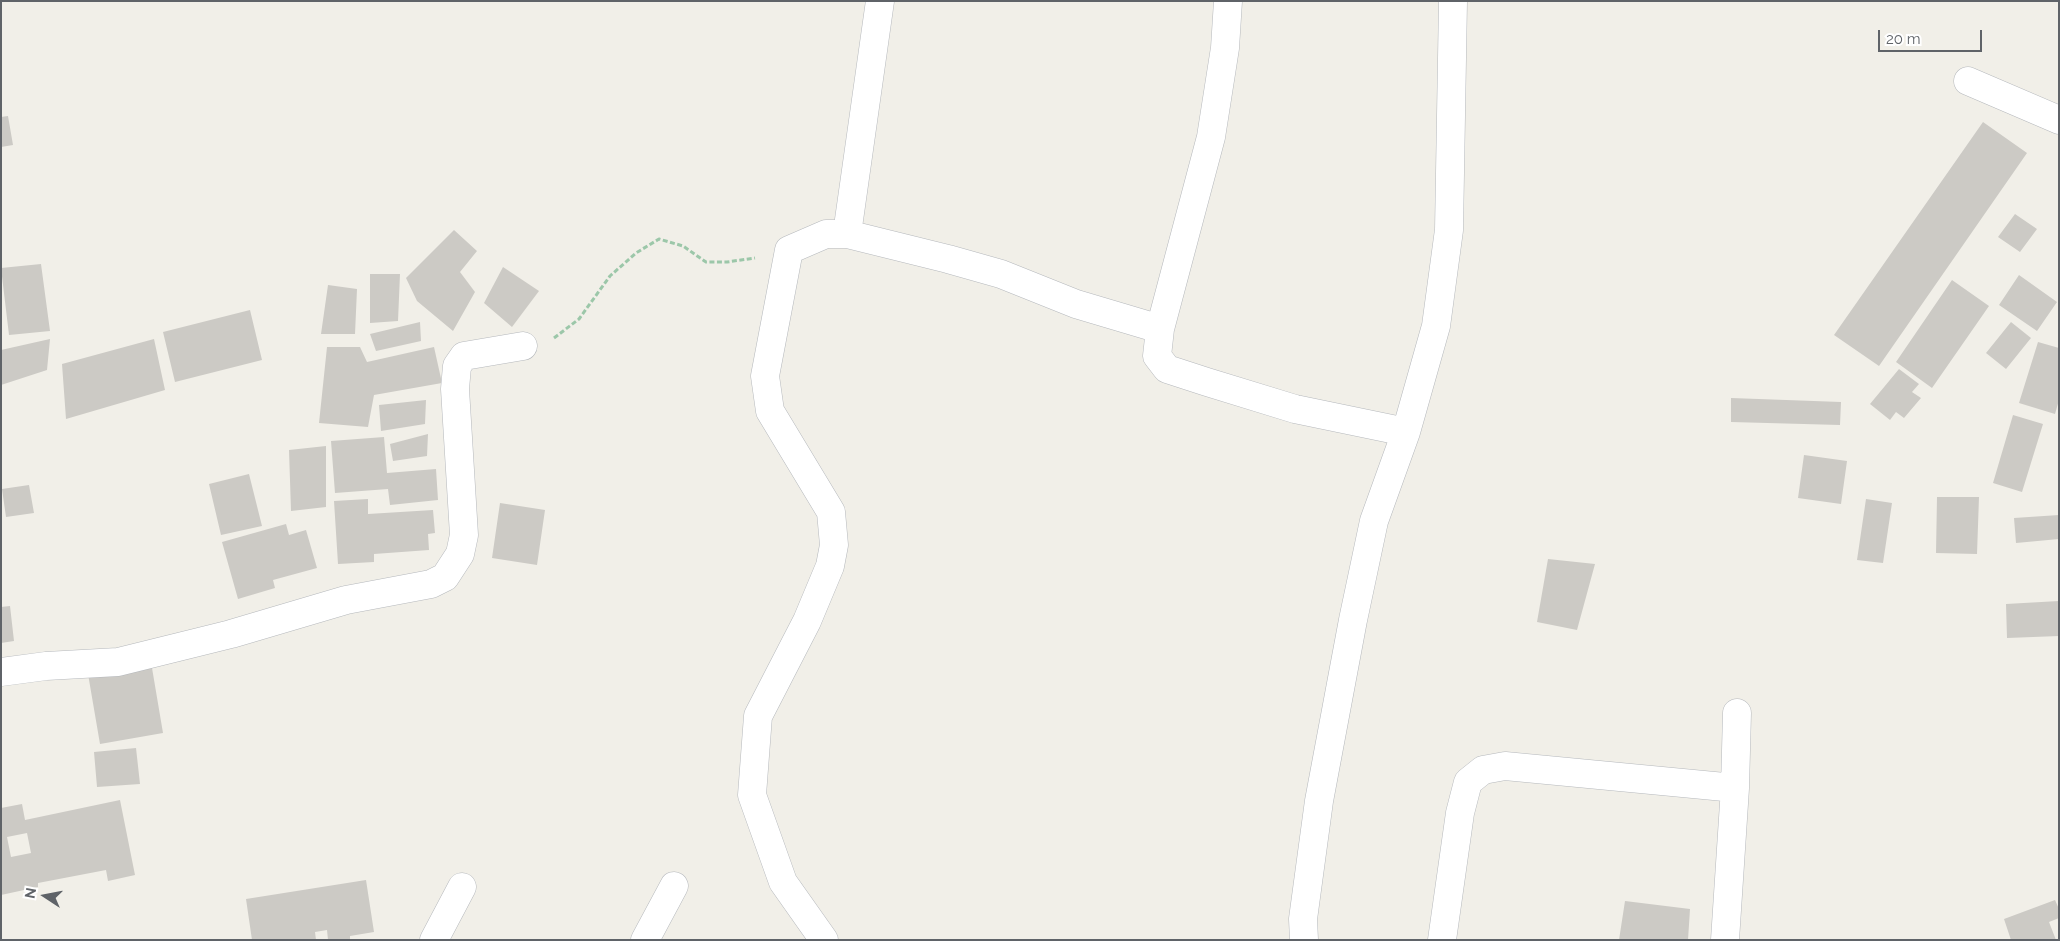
<!DOCTYPE html>
<html>
<head>
<meta charset="utf-8">
<style>
  body { margin:0 }
  #map { position:relative; width:2060px; height:941px; overflow:hidden; background:#f1efe8; font-family:Raleway,sans-serif }
  canvas { display:block }
  .frame { position:absolute; inset:0; border:2px solid #5f6368; pointer-events:none }
  .north { position:absolute; left:20px; top:871px; width:50px; height:50px; -webkit-text-stroke:4px #fff; paint-order:stroke; rotate:281deg; font-size:14px; font-weight:700; line-height:20px; text-align:center; color:#5f6368 }
  .north::after { content:''; display:block; margin:auto; width:18px; height:22px; background:#5f6368; clip-path:polygon(50% 0,100% 100%,50% 72%,0 100%) }
  .scale { position:absolute; left:1878px; top:30px; width:104px; height:22px; box-sizing:border-box; border:2px solid #5f6368; border-top:0; padding-left:6px; font-size:15px; line-height:18px; white-space:nowrap; color:#5f6368; -webkit-text-stroke:4px #fff; paint-order:stroke }
</style>
</head>
<body>
<div id="map">
<canvas width="2060" height="941"></canvas>
<div class="frame"></div>
<div class="north">N</div>
<div class="scale">20 m</div>
</div>
<script>
const c = document.querySelector('canvas').getContext('2d');
c.lineJoin = 'round';
function paint(path, color) { c.fillStyle = color; c.fill(path, 'evenodd'); }
const shape = rows => new Path2D(rows.map(r => 'M' + r).join(''));
function trace(path, color, width, dash) { c.strokeStyle = color; c.lineWidth = width; c.lineCap = dash ? 'butt' : 'round'; c.setLineDash(dash || []); c.stroke(path); }
const building = shape([
  [8,116,13,145,1,147,1,117],
  [1983,122,2027,153,1879,366,1834,335],
  [2015,214,2037,229,2020,252,1998,237],
  [454,230,477,251,460,272,475,292,453,331,417,301,406,278],
  [41,264,50,331,9,335,1,268],
  [503,267,539,291,512,327,484,303],
  [370,274,400,274,398,321,370,323],
  [2019,275,2057,302,2037,331,1999,305],
  [1952,280,1989,306,1932,388,1896,362],
  [328,285,357,289,355,334,321,334],
  [250,310,262,360,175,382,163,332],
  [420,322,421,341,376,351,370,334],
  [2011,322,2031,338,2006,369,1986,353],
  [50,339,47,370,1,385,1,350],
  [154,339,165,390,66,419,62,364],
  [2038,342,2059,348,2059,400,2055,414,2019,403],
  [327,347,360,347,367,362,434,347,442,383,374,395,368,427,319,423],
  [1899,369,1919,384,1912,392,1921,398,1904,418,1896,412,1890,420,1870,404],
  [1731,398,1841,402,1840,425,1731,422],
  [426,400,425,424,381,431,379,405],
  [2013,415,2043,424,2022,492,1993,483],
  [428,434,427,456,393,461,390,444],
  [384,437,387,473,436,469,438,500,390,505,388,489,335,493,331,441],
  [326,446,326,507,291,511,289,450],
  [1804,455,1847,461,1841,504,1798,498],
  [249,474,262,526,221,535,209,484],
  [29,485,34,513,6,517,2,489],
  [1937,497,1979,497,1977,554,1936,553],
  [368,499,368,514,433,510,435,533,428,534,429,550,374,554,374,562,338,564,334,501],
  [1866,499,1892,503,1883,563,1857,560],
  [500,503,545,510,537,565,492,558],
  [2059,515,2059,539,2016,543,2014,518],
  [286,524,289,535,306,530,317,568,273,580,275,588,238,599,222,542],
  [1548,559,1595,564,1577,630,1537,622],
  [2059,601,2059,636,2007,638,2006,604],
  [10,606,14,641,1,643,1,607],
  [151,662,163,733,100,744,88,674],
  [136,748,140,784,97,787,94,752],
  [120,800,135,875,108,881,106,870,38,883,38,887,1,895,1,808,22,804,25,820],
  [27,833,31,853,11,857,7,837],
  [366,880,374,932,350,936,350,940,328,940,327,930,315,932,316,940,252,940,246,899],
  [2055,900,2059,909,2059,918,2049,922,2056,940,2011,940,2004,919],
  [1625,901,1690,909,1688,940,1619,940]
]);
const path = shape([
  [554,338,579,319,610,276,636,253,659,239,683,246,706,262,727,262,755,258]
]);
const minor = shape([
  [1228,1,1225,48,1211,137,1160,329,1157,356,1167,369,1207,382,1295,409,1406,432],
  [1968,81,2059,120],
  [847,234,880,1],
  [1,672,46,666,118,662,231,634,346,600,431,584,445,577,460,554,464,535,455,389,457,366,464,356,523,346],
  [434,940,462,887],
  [645,940,674,886],
  [824,940,783,882,752,795,758,716,807,621,830,566,834,545,831,512,770,411,765,376,789,250,826,234,847,234,948,259,1001,274,1076,304,1160,329],
  [1304,940,1303,919,1319,801,1353,620,1374,521,1406,432,1436,326,1449,230,1453,1],
  [1442,940,1460,813,1468,782,1483,770,1505,766,1735,788],
  [1725,940,1735,788,1737,713]
]);
paint(building, '#cccac5');
trace(minor, '#b5b8bc', 29);
trace(path, '#9cc7a9', 3, [5, 2.5]);
trace(minor, '#fff', 28);
</script>
</body>
</html>
